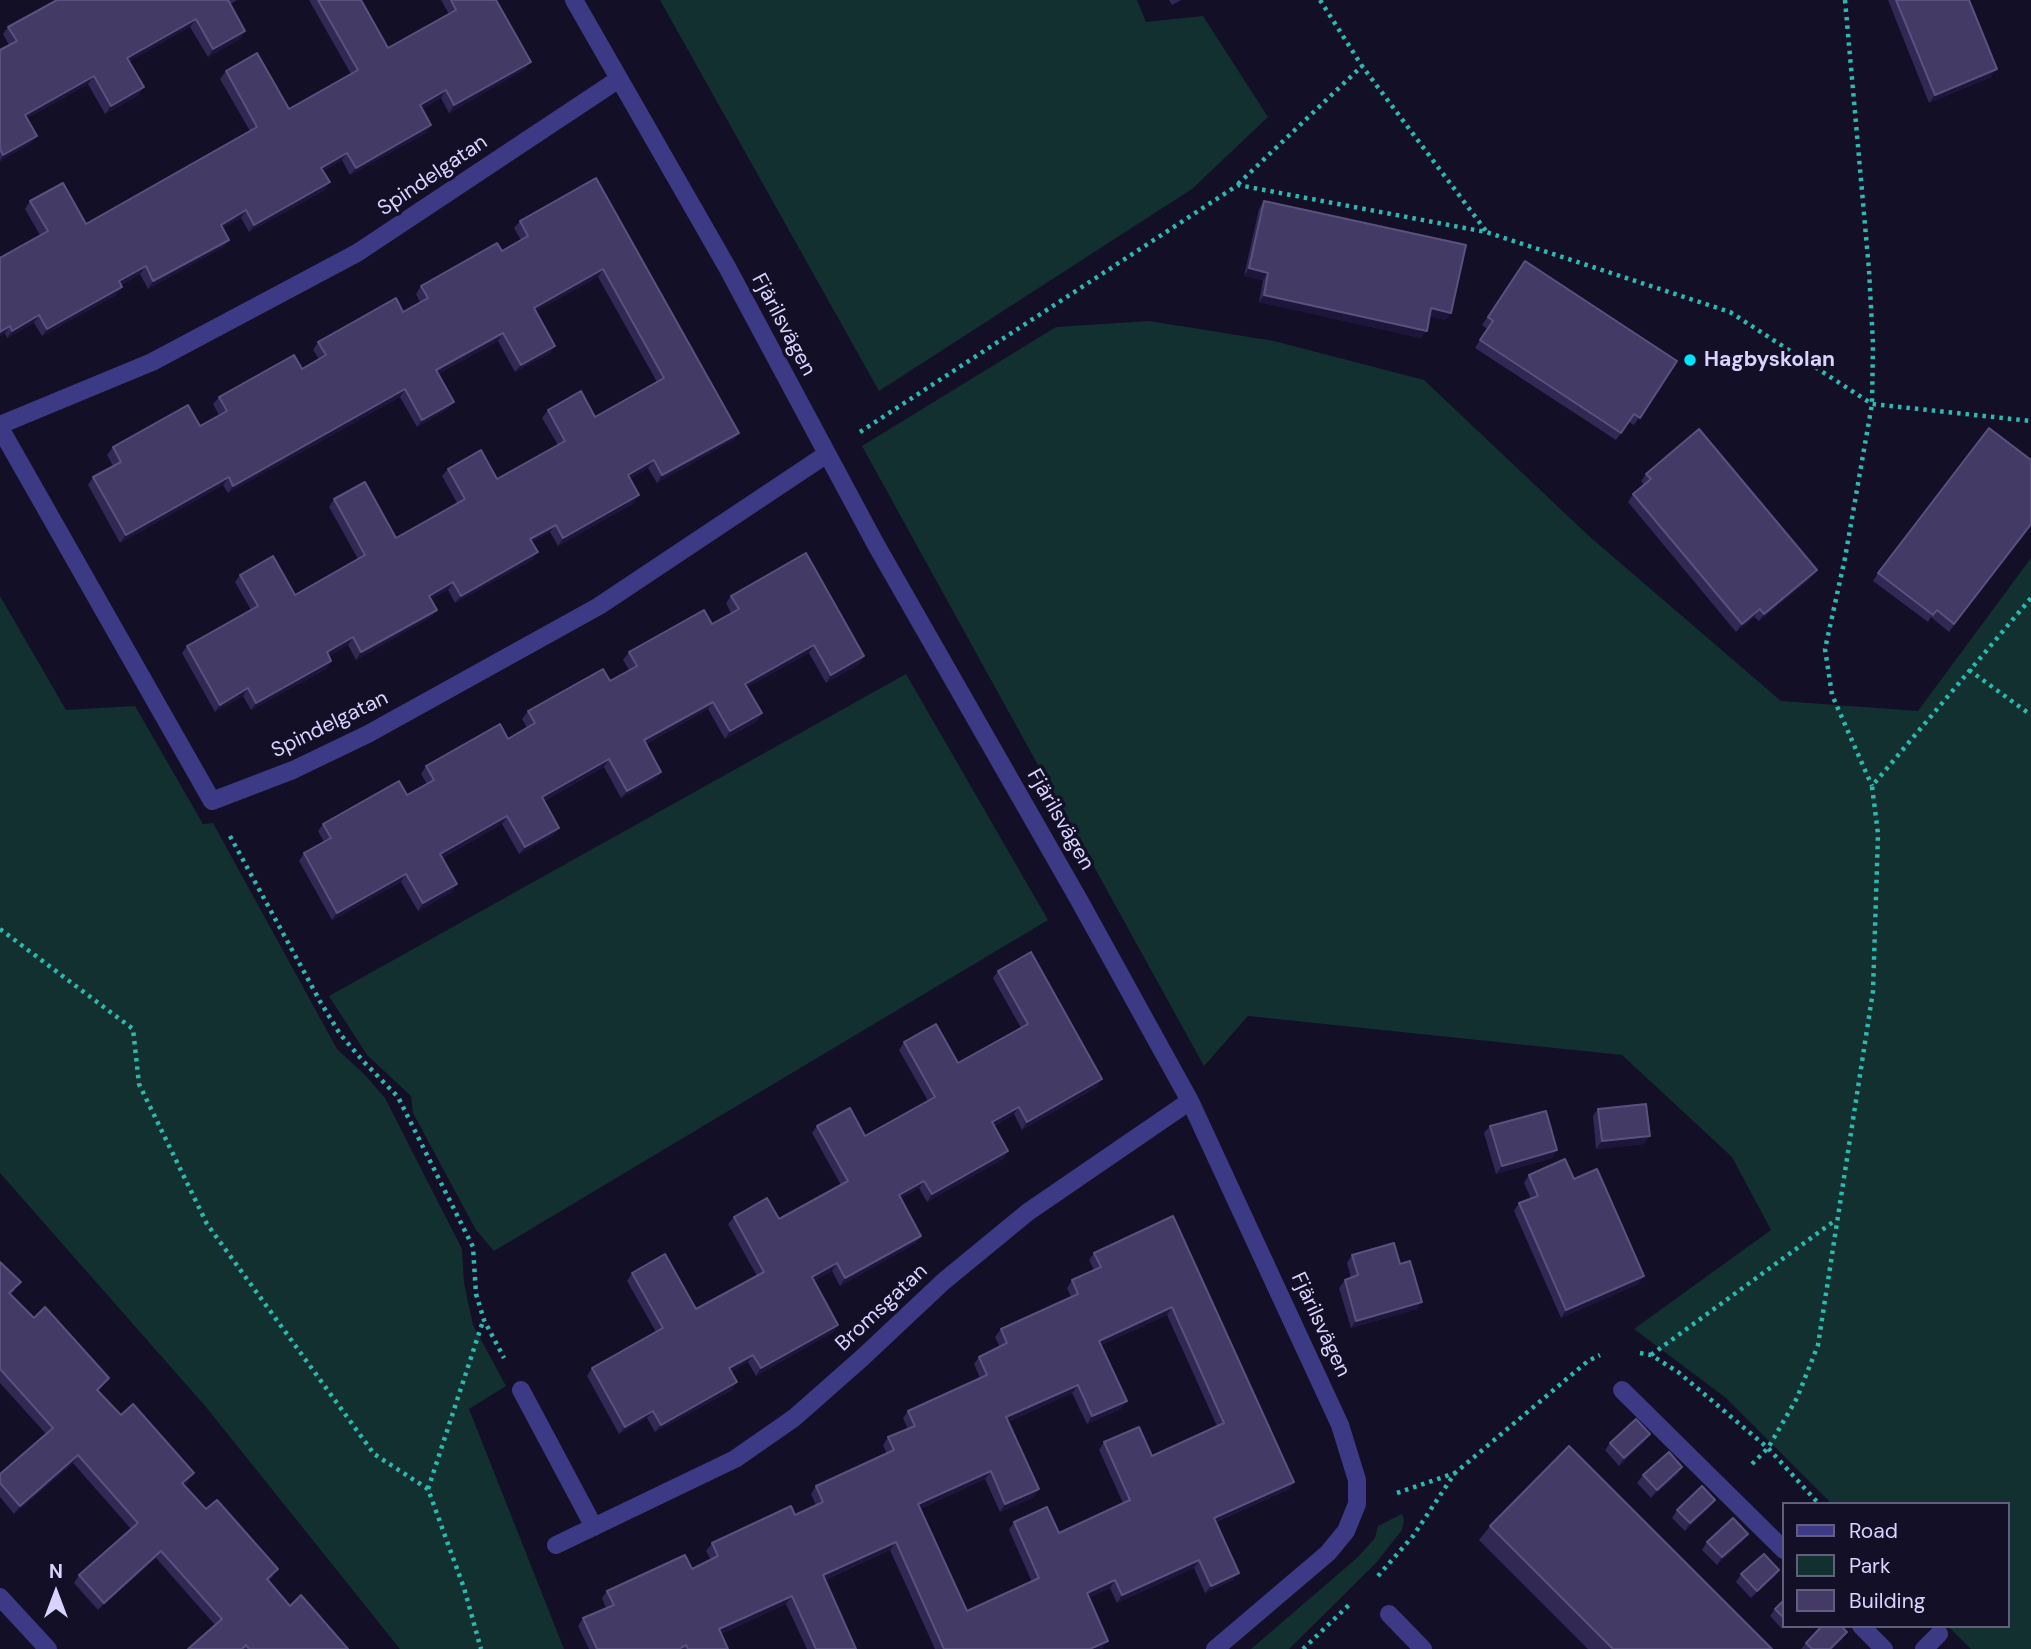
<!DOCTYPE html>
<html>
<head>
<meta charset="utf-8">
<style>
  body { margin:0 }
  #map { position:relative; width:2031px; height:1649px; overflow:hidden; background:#130f26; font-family:"DM Sans",sans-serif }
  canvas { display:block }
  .legend { position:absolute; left:1782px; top:1502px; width:228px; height:126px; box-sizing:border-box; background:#130f26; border:2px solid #625e7d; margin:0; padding:9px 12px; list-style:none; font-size:21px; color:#d9d4ff }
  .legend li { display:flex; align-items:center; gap:14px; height:35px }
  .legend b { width:35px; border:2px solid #625e7d }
  .north { position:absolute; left:21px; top:1558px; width:70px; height:70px; -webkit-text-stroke:5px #130f26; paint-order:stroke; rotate:0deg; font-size:19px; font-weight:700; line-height:28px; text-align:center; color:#d9d4ff }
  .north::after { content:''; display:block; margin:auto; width:24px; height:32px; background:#d9d4ff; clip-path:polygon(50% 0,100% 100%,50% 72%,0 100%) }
</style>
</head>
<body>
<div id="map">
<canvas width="2031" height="1649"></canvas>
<ul class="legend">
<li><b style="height:9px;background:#3d3a85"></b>Road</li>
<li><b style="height:19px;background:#12302f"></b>Park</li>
<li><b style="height:19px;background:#433a66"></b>Building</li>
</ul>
<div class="north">N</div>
</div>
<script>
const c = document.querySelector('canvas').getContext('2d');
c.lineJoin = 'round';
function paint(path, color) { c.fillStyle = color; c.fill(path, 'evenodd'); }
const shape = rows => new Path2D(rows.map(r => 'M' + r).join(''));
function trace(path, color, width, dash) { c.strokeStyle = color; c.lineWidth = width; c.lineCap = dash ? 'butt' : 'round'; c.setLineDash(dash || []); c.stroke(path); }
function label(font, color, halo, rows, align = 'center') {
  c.font = font + ' "DM Sans",sans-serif'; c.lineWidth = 7; c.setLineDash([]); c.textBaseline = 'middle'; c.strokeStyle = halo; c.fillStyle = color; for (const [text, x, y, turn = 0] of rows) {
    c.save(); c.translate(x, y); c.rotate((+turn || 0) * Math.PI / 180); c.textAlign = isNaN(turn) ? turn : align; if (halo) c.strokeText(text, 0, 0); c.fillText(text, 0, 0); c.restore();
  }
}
const green = shape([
  [660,0,1137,0,1146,22,1203,16,1268,117,1192,189,879,391],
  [1149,321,1274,341,1424,380,1590,537,1781,701,1918,711,2031,558,2031,1649,1971,1649,1948,1626,2008,1626,2008,1504,1832,1504,1726,1398,1634,1329,1771,1230,1732,1157,1622,1055,1248,1016,1204,1066,862,446,1056,327],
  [0,596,66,710,135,706,203,824,213,823,337,1049,366,1076,385,1098,462,1249,464,1283,473,1325,506,1386,469,1409,564,1649,400,1649,206,1407,0,1173],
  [906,674,1048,920,494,1251,476,1230,413,1113,411,1096,367,1055,329,996],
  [1402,1514,1404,1521,1402,1530,1376,1563,1289,1649,1251,1649,1358,1557,1375,1538,1378,1526]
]);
const path = shape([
  [1320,0,1362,66,1486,231],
  [1845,0,1869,270,1873,344,1872,404,1845,558,1825,649,1832,695,1872,786],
  [1238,184,1362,66],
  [860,432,1238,185,1486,232,1730,312,1872,404,2031,421],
  [1969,670,2031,715],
  [230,836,321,1003,340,1034,363,1061,398,1097,473,1247,476,1294,484,1320,504,1358],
  [0,929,133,1029,139,1084,207,1224,374,1454,428,1489,464,1588,481,1649],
  [1640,1353,1651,1355,1678,1372,1768,1448,1819,1504],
  [1651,1355,1837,1219],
  [1752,1464,1768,1448,1797,1398,1818,1345,1873,991,1878,834,1872,786,2031,598],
  [428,1489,483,1321],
  [1397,1493,1455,1473],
  [1378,1576,1413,1536,1455,1473,1588,1361,1600,1355],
  [1303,1649,1352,1602]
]);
const lane = shape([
  [1622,1390,1784,1550],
  [1389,1614,1423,1649],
  [1861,1626,1884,1649],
  [1924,1649,1939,1634]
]);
const street = shape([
  [574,0,727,267,875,543,1079,900,1190,1101,1340,1425,1357,1480,1357,1504,1346,1531,1328,1553,1215,1649],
  [0,425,152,362,357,253,619,79],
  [0,428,212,801,293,770,368,734,599,606,827,454],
  [521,1390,594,1527],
  [556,1545,735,1459,794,1418,862,1358,944,1281,1028,1212,1190,1101],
  [0,1597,48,1649]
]);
const wall = shape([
  [57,0,237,0,230,4,245,31,240,39,208,57,190,27,129,61,139,95,105,114,88,84,27,118,37,136,31,143,0,161,0,50,9,45,3,34,8,27],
  [309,0,361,0,388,48,449,14,441,0,496,0,531,62,525,69,449,113,441,98,422,109,431,125,426,133,350,175,342,160,323,171,330,182,325,190,249,232,241,218,222,228,229,240,223,247,148,289,140,274,121,285,122,287,116,295,42,336,34,323,7,338,5,333,0,336,0,258,40,235,25,209,30,201,86,224,250,131,220,79,226,71,289,109,351,74],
  [1169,0,1181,0,1172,5],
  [1888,0,1969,0,1991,77,1929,103],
  [596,178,739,433,733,440,657,483,648,468,630,479,634,503,558,546,550,532,532,542,532,560,455,603,448,590,431,599,437,610,431,617,356,660,348,645,329,656,331,661,326,669,251,710,243,696,215,712,182,653,187,646,251,610,235,582,240,575,295,595,358,559,329,507,334,499,396,538,457,503,442,476,448,469,497,479,558,445,542,418,548,410,595,417,657,382,598,277,536,311,550,353,515,372,498,341,438,374,448,409,417,427,400,397,228,493,223,485,120,543,88,485,93,477,113,466,107,455,113,447,200,426,219,415,213,404,219,397,302,369,319,359,313,350,318,342,403,312,420,302,416,294,421,286,502,251,521,240,514,228,520,221],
  [1264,201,1446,320,1429,316,1421,338,1259,302,1263,280,1244,276,1259,209],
  [1525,261,1677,361,1634,425,1629,422,1616,440,1475,348,1487,329,1482,325],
  [1646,474,1811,578,1759,621,1754,617,1736,632,1628,502,1633,494,1644,485,1641,481],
  [2031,525,1949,632,1931,617,1928,622,1873,581,1878,573],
  [731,596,859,664,826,683,809,653,747,687,757,721,725,739,708,709,646,744,661,772,656,779,621,798,604,767,544,801,559,828,554,835,519,854,502,824,442,858,452,892,418,911,401,882,332,920,299,861,304,853,324,842,318,831,323,824,407,795,427,784,421,774,426,766,508,739,527,728,522,719,528,711,610,681,629,670,623,660,629,652,712,624,731,613,726,603],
  [998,971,1102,1079,1097,1087,1022,1130,1014,1114,994,1126,1008,1151,1003,1159,927,1202,919,1188,901,1198,916,1243,840,1286,832,1271,814,1281,838,1325,833,1332,756,1376,748,1362,731,1372,732,1390,655,1432,647,1418,619,1434,587,1376,592,1368,656,1332,627,1281,632,1273,696,1309,757,1276,728,1224,734,1217,779,1219,841,1185,812,1133,817,1126,865,1136,928,1101,899,1050,904,1042,958,1063,1021,1028,993,978],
  [1598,1109,1644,1144,1596,1149,1593,1116],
  [1490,1126,1552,1158,1496,1174,1484,1133],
  [1529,1175,1574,1179,1638,1284,1561,1318,1514,1211,1519,1203,1531,1199,1524,1183],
  [1173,1216,1294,1482,1289,1489,1216,1522,1239,1573,1233,1580,1205,1593,1194,1568,1117,1603,1110,1588,1088,1598,1103,1648,1101,1649,935,1649,890,1550,825,1580,856,1649,807,1649,786,1604,721,1634,728,1649,589,1649,578,1626,583,1618,606,1608,602,1598,607,1591,692,1569,711,1560,706,1551,712,1543,795,1515,816,1505,811,1494,816,1486,887,1454,883,1445,888,1437,908,1429,903,1418,908,1411,980,1378,974,1364,979,1357,1000,1347,995,1337,1001,1329,1071,1297,1067,1288,1072,1280,1094,1270,1089,1260,1094,1253],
  [1167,1315,1217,1426,1152,1456,1104,1442,1099,1450,1123,1503,1059,1533,1014,1522,1009,1530,1032,1582,967,1611,920,1509,985,1479,1000,1512,1034,1497,1008,1422,1072,1393,1087,1424,1121,1409,1101,1345],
  [1352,1255,1400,1264,1417,1309,1351,1328,1339,1288,1345,1280,1351,1278,1347,1263],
  [0,1262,15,1290,10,1295,103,1386,98,1391,121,1415,189,1481,184,1485,206,1509,273,1576,268,1581,290,1606,348,1649,188,1649,215,1625,156,1558,98,1610,74,1583,79,1575,131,1529,73,1463,14,1514,0,1497,0,1474,46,1434,0,1383],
  [1650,1434,1644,1442,1619,1466,1605,1450,1610,1443],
  [1682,1467,1677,1475,1651,1498,1637,1483,1643,1475],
  [1710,1507,1685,1531,1672,1518,1677,1510],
  [1490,1526,1772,1649,1588,1649,1479,1540],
  [1743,1541,1717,1565,1702,1550,1707,1542],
  [1779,1570,1774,1577,1751,1598,1736,1582,1741,1574],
  [1784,1600,1784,1626,1785,1626,1782,1629,1770,1616,1775,1609],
  [1847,1632,1841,1640,1832,1649,1801,1649,1806,1643]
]);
const shadedWall = shape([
  [196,19,190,27,122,66,127,58],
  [245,31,240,39,208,57,213,49],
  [531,62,525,69,449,113,454,105],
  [1997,69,1991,77,1929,103,1935,95],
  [94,76,88,84,19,122,25,115],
  [144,87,139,95,105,114,111,106],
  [446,90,441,98,415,113,420,105],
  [431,125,426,133,350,175,356,168],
  [37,136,31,143,0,161,3,155],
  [347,153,342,160,316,175,321,168],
  [330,182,325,190,249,232,254,225],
  [246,210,241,218,215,232,221,225],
  [229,240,223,247,148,289,153,281],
  [146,266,140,274,113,289,119,281],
  [1249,268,1268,273,1263,280,1244,276],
  [603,269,598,277,529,315,534,308],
  [122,287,116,295,42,336,47,329],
  [1264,295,1427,331,1421,338,1259,302],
  [1431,308,1451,313,1446,320,1426,316],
  [39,315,34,323,7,338,12,331],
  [10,326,5,333,0,336,0,332],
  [503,333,498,341,430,378,436,370],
  [555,346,550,353,515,372,521,365],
  [405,389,400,397,228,493,233,486],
  [454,402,448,409,417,427,422,420],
  [739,433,733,440,657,483,662,475],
  [654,460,648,468,623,483,628,475],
  [229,477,223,485,120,543,126,535],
  [639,495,634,503,558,546,563,538],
  [556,525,550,532,525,546,530,539],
  [538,552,532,560,455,603,461,596],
  [1817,570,1811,578,1759,621,1764,614],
  [453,582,448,590,424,603,429,596],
  [1760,609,1754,617,1736,632,1742,624],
  [437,610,431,617,356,660,361,652],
  [353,637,348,645,322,660,327,652],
  [814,645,809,653,740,691,745,684],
  [864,656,859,664,826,683,831,675],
  [331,661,326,669,251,710,256,703],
  [248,688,243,696,215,712,220,705],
  [713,702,708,709,638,748,644,740],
  [762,713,757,721,725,739,730,731],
  [609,759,604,767,536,805,542,797],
  [661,772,656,779,621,798,627,791],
  [507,816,502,824,434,862,440,854],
  [559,828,554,835,519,854,525,847],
  [406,874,401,882,332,920,337,913],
  [457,884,452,892,418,911,423,903],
  [1102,1079,1097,1087,1022,1130,1027,1122],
  [1019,1107,1014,1114,986,1130,992,1122],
  [1650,1136,1644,1144,1596,1149,1602,1141],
  [1557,1150,1552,1158,1496,1174,1502,1166],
  [1008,1151,1003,1159,927,1202,932,1194],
  [924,1181,919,1188,893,1202,899,1195],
  [921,1236,916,1243,840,1286,845,1278],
  [837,1263,832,1271,806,1285,812,1277],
  [1644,1276,1638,1284,1561,1318,1566,1310],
  [1422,1302,1417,1309,1351,1328,1356,1321],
  [1172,1307,1167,1315,1094,1348,1099,1341],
  [838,1325,833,1332,756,1376,761,1368],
  [753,1355,748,1362,724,1376,729,1368],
  [737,1382,732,1390,655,1432,661,1425],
  [1078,1385,1072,1393,1001,1425,1006,1417],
  [1127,1401,1121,1409,1087,1424,1092,1416],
  [653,1411,647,1418,619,1434,625,1427],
  [1650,1434,1644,1442,1619,1466,1624,1458],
  [78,1455,73,1463,14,1514,20,1506],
  [1682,1467,1677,1475,1651,1498,1657,1490],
  [991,1471,985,1479,913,1512,918,1504],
  [194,1473,189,1481,177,1490,182,1483],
  [1294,1482,1289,1489,1208,1525,1214,1518],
  [1039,1489,1034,1497,1000,1512,1005,1504],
  [1715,1500,1710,1507,1685,1531,1690,1523],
  [1748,1534,1743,1541,1717,1565,1722,1557],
  [896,1542,890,1550,817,1583,823,1575],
  [161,1551,156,1558,98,1610,104,1603],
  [1199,1560,1194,1568,1117,1603,1122,1595],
  [1779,1570,1774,1577,1751,1598,1757,1591],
  [1239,1573,1233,1580,1205,1593,1211,1586],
  [1115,1580,1110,1588,1081,1601,1087,1593],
  [792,1596,786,1604,714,1637,719,1629],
  [1847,1632,1841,1640,1832,1649,1830,1649],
  [1108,1641,1101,1649,1090,1649]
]);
const building = shape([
  [57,0,228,0,245,31,213,49,196,19,127,58,144,87,111,106,94,76,25,115,37,136,3,155,0,149,0,50,17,41,8,27,57,0],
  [318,0,361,0,388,48,456,10,451,0,496,0,531,62,454,105,446,90,420,105,431,125,356,168,347,153,321,168,330,182,254,225,246,210,221,225,229,240,153,281,146,266,119,281,122,287,47,329,39,315,12,331,10,326,0,332,0,258,48,231,30,201,63,183,86,224,257,127,226,71,257,53,289,109,358,70,318,0],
  [1896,0,1969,0,1997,69,1935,95,1896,0],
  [596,178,739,433,662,475,654,460,628,475,639,495,563,538,556,525,530,539,538,552,461,596,453,582,429,596,437,610,361,652,353,637,327,652,331,661,256,703,248,688,220,705,187,646,258,606,240,575,273,556,295,595,365,555,334,499,365,482,396,538,465,499,448,469,481,450,497,479,565,441,548,410,581,391,595,417,664,378,603,269,534,308,555,346,521,365,503,333,436,370,454,402,422,420,405,389,233,486,229,477,126,535,93,477,121,462,113,447,188,405,200,426,227,411,219,397,294,355,302,369,326,355,318,342,396,298,403,312,428,298,421,286,497,243,502,251,528,236,520,221,596,178],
  [1264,201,1466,245,1451,313,1431,308,1427,331,1264,295,1268,273,1249,268,1264,201],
  [1525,261,1677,361,1640,418,1634,414,1621,433,1480,340,1493,321,1488,317,1525,261],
  [1989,428,2031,460,2031,524,1954,624,1937,610,1933,615,1878,573,1989,428],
  [1699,429,1817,570,1764,614,1760,609,1742,624,1633,494,1651,479,1646,474,1699,429],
  [806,553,864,656,831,675,814,645,745,684,762,713,730,731,713,702,644,740,661,772,627,791,609,759,542,797,559,828,525,847,507,816,440,854,457,884,423,903,406,874,337,913,304,853,331,838,323,824,399,781,407,795,434,780,426,766,500,724,508,739,535,723,528,711,603,669,610,681,637,666,629,652,704,610,712,624,739,609,731,596,806,553],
  [1031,952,1102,1079,1027,1122,1019,1107,992,1122,1008,1151,932,1194,924,1181,899,1195,921,1236,845,1278,837,1263,812,1277,838,1325,761,1368,753,1355,729,1368,737,1382,661,1425,653,1411,625,1427,592,1368,663,1328,632,1273,665,1254,696,1309,764,1272,734,1217,767,1198,779,1219,848,1181,817,1126,850,1108,865,1136,935,1097,904,1042,936,1024,958,1063,1028,1024,998,971,1031,952],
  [1646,1104,1650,1136,1602,1141,1598,1109,1646,1104],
  [1546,1111,1557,1150,1502,1166,1490,1126,1546,1111],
  [1565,1159,1574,1179,1597,1169,1644,1276,1566,1310,1519,1203,1538,1196,1529,1175,1565,1159],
  [1173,1216,1294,1482,1214,1518,1239,1573,1211,1586,1199,1560,1122,1595,1115,1580,1087,1593,1108,1641,1090,1649,944,1649,896,1542,823,1575,856,1649,816,1649,792,1596,719,1629,728,1649,688,1649,686,1645,679,1649,597,1649,583,1618,614,1605,607,1591,685,1555,692,1569,718,1556,712,1543,791,1506,795,1515,823,1502,816,1486,894,1450,888,1437,915,1426,908,1411,987,1375,979,1357,1007,1343,1001,1329,1078,1294,1072,1280,1101,1267,1094,1253,1173,1216],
  [1172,1307,1224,1423,1152,1456,1139,1427,1104,1442,1130,1500,1059,1533,1047,1507,1014,1522,1039,1578,967,1611,918,1504,991,1471,1005,1504,1039,1489,1006,1417,1078,1385,1092,1416,1127,1401,1099,1341,1172,1307],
  [1394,1243,1400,1264,1410,1261,1422,1302,1356,1321,1345,1280,1358,1275,1352,1255,1394,1243],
  [0,1262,21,1282,9,1293,34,1318,45,1307,109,1378,97,1390,121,1415,133,1404,194,1473,182,1483,206,1509,217,1500,278,1569,267,1579,290,1606,301,1595,348,1649,249,1649,246,1645,242,1649,188,1649,222,1619,161,1551,104,1603,79,1575,138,1523,78,1455,20,1506,0,1483,0,1474,53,1428,0,1369,0,1262],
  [1636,1419,1650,1434,1624,1458,1610,1443,1636,1419],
  [1569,1446,1772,1649,1613,1649,1490,1526,1569,1446],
  [1669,1452,1682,1467,1657,1490,1643,1475,1669,1452],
  [1702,1486,1715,1500,1690,1523,1677,1510,1702,1486],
  [1733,1518,1748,1534,1722,1557,1707,1542,1733,1518],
  [1764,1554,1779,1570,1757,1591,1741,1574,1764,1554],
  [1784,1600,1784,1618,1775,1609,1784,1600],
  [1822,1626,1841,1626,1847,1632,1830,1649,1812,1649,1806,1643,1822,1626]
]);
const markers = [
  [1690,360,7,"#00e5ff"]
];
const streetNames = [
  ["Spindelgatan",433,176,-34],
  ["Fjärilsvägen",783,325,62],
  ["Spindelgatan",330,725,-26],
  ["Fjärilsvägen",1060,820,60],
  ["Bromsgatan",882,1308,-43],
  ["Fjärilsvägen",1320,1325,65]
];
const poiNames = [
  ["Hagbyskolan",1704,360]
];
paint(green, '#12302f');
trace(path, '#2fb8b0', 4.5, [3.5, 5]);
trace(lane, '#3d3a85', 18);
trace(street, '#3d3a85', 18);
paint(wall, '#312854');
paint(shadedWall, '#1d163a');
paint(building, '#433a66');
trace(building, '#5a527e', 2);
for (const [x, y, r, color] of markers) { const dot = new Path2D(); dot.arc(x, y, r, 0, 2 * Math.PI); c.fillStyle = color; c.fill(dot); trace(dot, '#130f26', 2.5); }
label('21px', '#d9d4ff', '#130f26', streetNames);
label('bold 21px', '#d9d4ff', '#130f26', poiNames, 'left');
</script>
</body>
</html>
